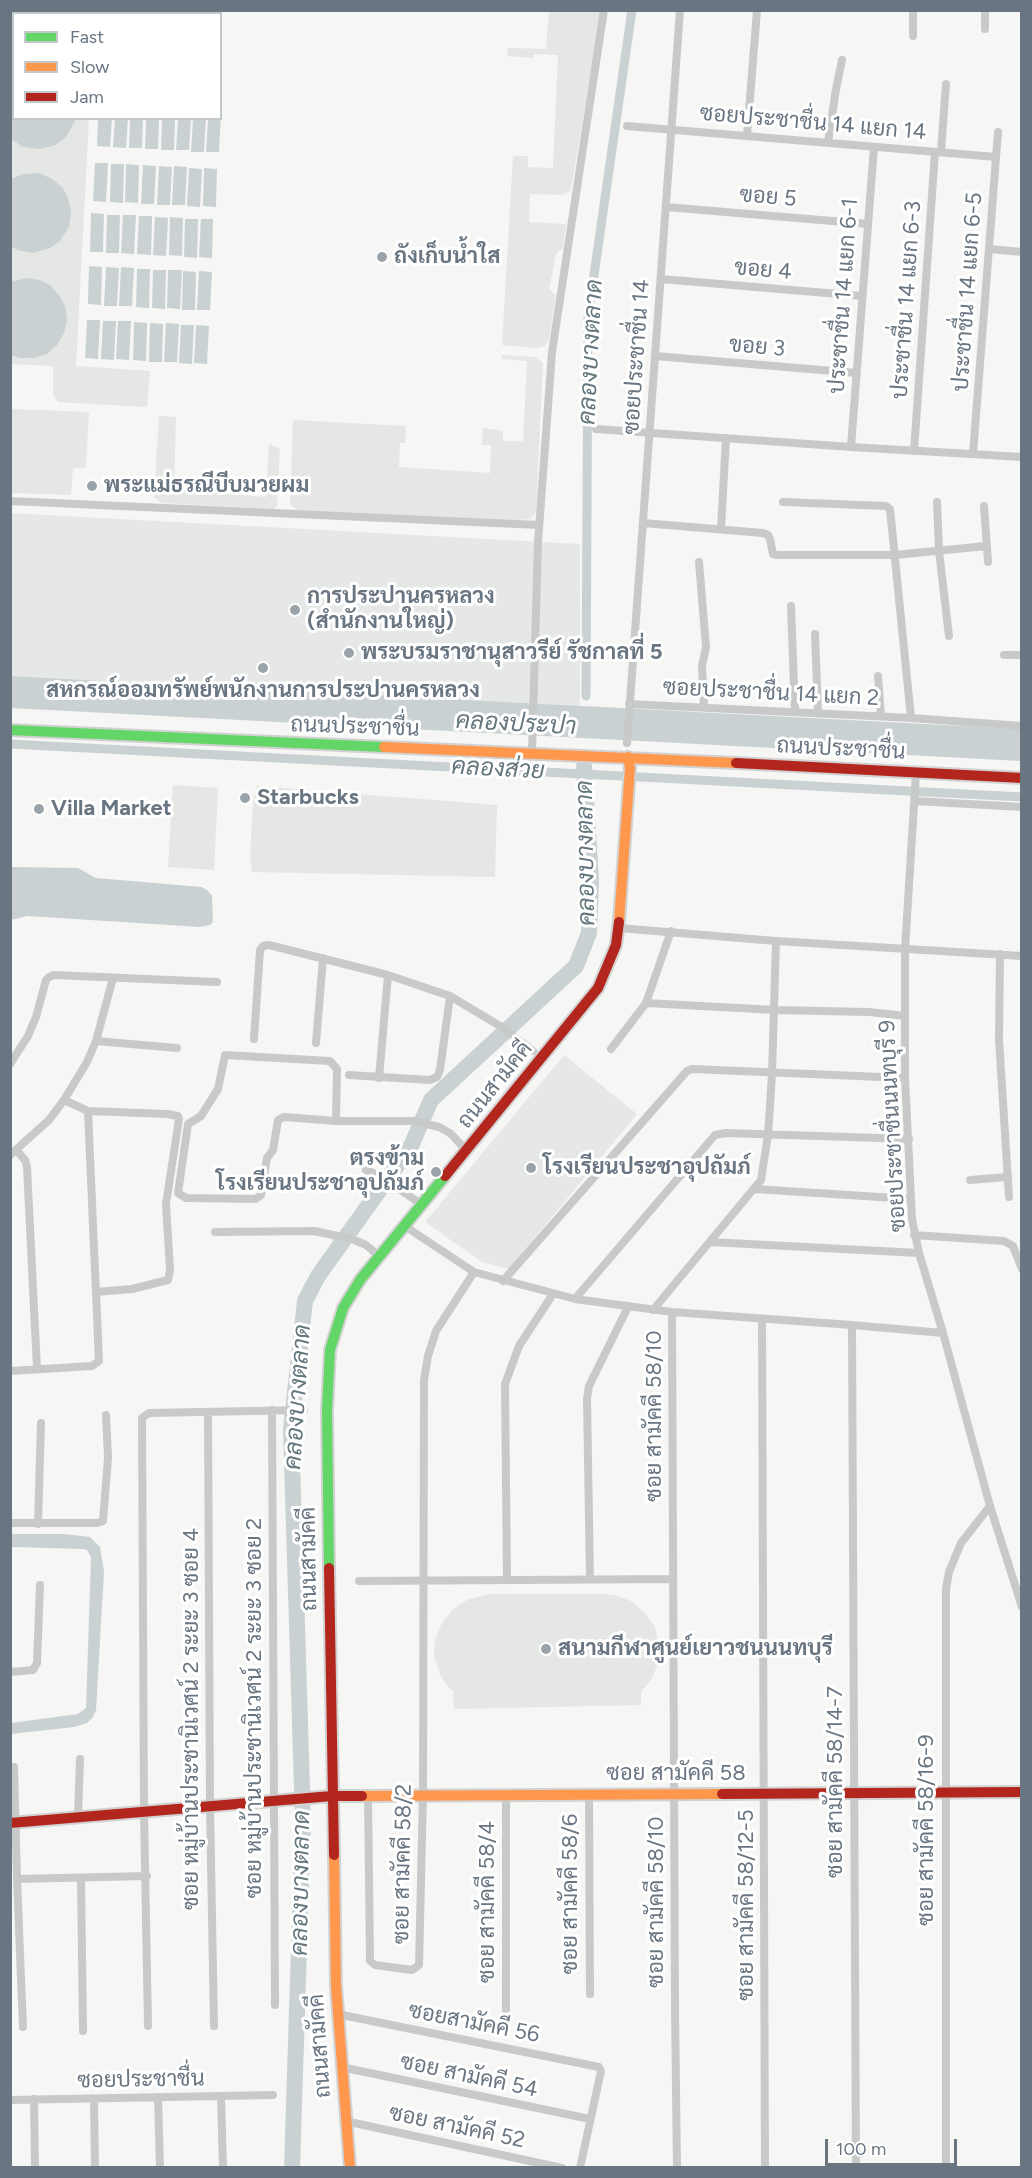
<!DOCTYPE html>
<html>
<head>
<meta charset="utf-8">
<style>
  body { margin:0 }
  #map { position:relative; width:1032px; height:2178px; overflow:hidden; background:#f6f6f5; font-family:Figtree,sans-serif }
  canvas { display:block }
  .frame { position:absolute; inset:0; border:12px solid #697682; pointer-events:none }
  .legend { position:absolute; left:12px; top:12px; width:210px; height:108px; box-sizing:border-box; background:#fff; border:2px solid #c3c8cd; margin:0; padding:8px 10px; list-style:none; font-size:18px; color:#697682 }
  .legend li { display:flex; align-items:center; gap:12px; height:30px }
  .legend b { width:30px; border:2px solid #c3c8cd }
  .scale { position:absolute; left:825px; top:2139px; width:132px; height:27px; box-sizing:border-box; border:3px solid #697682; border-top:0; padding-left:8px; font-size:18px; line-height:21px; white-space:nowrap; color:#697682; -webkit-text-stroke:4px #fff; paint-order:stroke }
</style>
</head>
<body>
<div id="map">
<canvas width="1032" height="2178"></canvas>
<div class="frame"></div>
<ul class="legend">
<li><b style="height:8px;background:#63d668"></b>Fast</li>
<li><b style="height:8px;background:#ff974d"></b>Slow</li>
<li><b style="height:8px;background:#b3261e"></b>Jam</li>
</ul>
<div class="scale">100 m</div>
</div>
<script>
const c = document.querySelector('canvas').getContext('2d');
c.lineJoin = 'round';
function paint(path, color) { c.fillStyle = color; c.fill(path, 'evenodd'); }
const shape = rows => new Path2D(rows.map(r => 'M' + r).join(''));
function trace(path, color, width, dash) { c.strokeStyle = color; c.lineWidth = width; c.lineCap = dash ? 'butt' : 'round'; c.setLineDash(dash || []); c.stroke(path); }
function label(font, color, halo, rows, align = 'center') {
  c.font = font + ' Figtree,Sarabun,sans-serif'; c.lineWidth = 6; c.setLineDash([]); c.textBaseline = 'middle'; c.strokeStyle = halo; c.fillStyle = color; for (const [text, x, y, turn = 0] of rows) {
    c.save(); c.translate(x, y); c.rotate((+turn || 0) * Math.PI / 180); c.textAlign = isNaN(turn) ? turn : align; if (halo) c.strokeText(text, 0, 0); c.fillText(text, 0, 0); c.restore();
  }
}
const built = shape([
  [10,513,580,544,580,706,11,676],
  [564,1055,637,1114,509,1269,482,1262,425,1222]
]);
const green = shape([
  [11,11,95,11,95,14,14,14,14,118,89,119,76,366,150,371,147,407,58,402,53,394,53,366,11,364],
  [549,11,601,11,571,190,563,195,530,194,529,222,566,224,563,248,556,254,549,289,556,295,549,339,545,346,536,348,502,345,513,156,528,156,528,167,553,168,558,55,534,54,533,58,507,56,508,48,546,49],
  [502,355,535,357,543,363,536,512,530,519,518,520,298,510,290,505,293,420,406,426,405,443,400,443,399,467,490,473,491,445,482,445,483,428,503,431,503,441,523,441,527,361,502,359],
  [11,409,89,412,86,465,86,468,73,468,71,495,11,493],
  [159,416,176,417,174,490,266,497,269,444,280,449,277,506,274,509,162,503,154,497],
  [173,785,218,788,214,870,168,867],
  [257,786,497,805,495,877,252,872,250,858,253,803],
  [489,1594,599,1594,615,1595,631,1601,645,1613,655,1627,659,1647,658,1664,651,1680,641,1692,641,1705,454,1709,453,1691,447,1686,440,1674,434,1656,435,1640,441,1625,452,1610,467,1600]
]);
const water = shape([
  [11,10,80,10,80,14,14,14,13,30,11,26],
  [13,77,14,118,76,119,66,137,56,145,39,149,23,147,11,139,10,79],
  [221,114,219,152,206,152,208,119,220,118],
  [98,119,112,119,110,147,97,146],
  [115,119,128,119,126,148,113,147],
  [130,119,143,119,142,148,129,148],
  [146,119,159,119,158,149,145,149],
  [162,119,175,119,174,150,161,150],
  [178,119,191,119,189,150,176,150],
  [193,119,206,119,204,152,191,152],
  [95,163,108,163,106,202,93,201],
  [111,164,124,164,123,203,110,202],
  [126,164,139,165,138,203,125,202],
  [143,165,156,166,154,204,141,204],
  [159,166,172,167,170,205,157,205],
  [174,166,187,167,185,205,172,205],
  [189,168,202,169,200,207,187,206],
  [204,168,217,169,216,207,203,206],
  [39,173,52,179,63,188,69,201,71,212,69,227,60,241,50,248,33,253,17,250,11,246,11,179,23,174],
  [91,213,104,214,103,252,90,252],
  [107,215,120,215,119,253,106,253],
  [123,215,136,215,134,254,121,253],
  [139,216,152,216,151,255,137,254],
  [155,217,168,218,166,256,153,255],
  [170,217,183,218,182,256,169,255],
  [185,219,198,219,197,258,184,257],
  [201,219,213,219,212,258,199,257],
  [89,266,102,267,101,305,88,304],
  [106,267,119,268,117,306,104,306],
  [121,267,134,268,132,306,119,306],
  [137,269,150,269,149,308,136,307],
  [153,270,166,270,165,309,152,308],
  [168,270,182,270,180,309,167,308],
  [183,271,196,272,195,310,182,310],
  [199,271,212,272,210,310,197,310],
  [26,278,39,280,50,285,59,295,65,306,67,320,64,333,57,345,47,354,34,358,20,358,11,355,11,282],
  [87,320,100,320,98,359,85,358],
  [103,321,116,321,114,360,101,359],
  [118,321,131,321,129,360,116,359],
  [134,322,147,323,146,361,133,360],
  [150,323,163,324,162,362,149,362],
  [166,323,179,324,177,362,164,362],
  [181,325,194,325,192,364,179,363],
  [196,325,209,326,207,364,194,363],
  [10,676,1021,729,1021,761,11,708],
  [11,867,78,868,96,878,202,887,208,891,212,896,213,922,210,925,200,927,27,916,11,920],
  [11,1534,65,1534,90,1537,100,1547,104,1571,96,1710,93,1717,87,1723,74,1727,11,1734,11,1723,78,1714,86,1708,91,1557,87,1550,82,1549,11,1547]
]);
const canal = shape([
  [586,696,588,317,632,10],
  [10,744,1022,797]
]);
const river = shape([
  [292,2168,303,1822,291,1429,305,1301,318,1276,411,1146,431,1100,576,966,589,933,591,882,584,766]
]);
const street = shape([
  [913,10,913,36],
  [985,10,985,29],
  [627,126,996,157],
  [747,136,757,10],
  [828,143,836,89,842,60],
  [941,152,946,84],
  [666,207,868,224],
  [989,249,1022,252],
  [661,279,862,296],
  [655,356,857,373],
  [596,429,851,447,1022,457],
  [851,447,874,147],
  [914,451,935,152],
  [973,454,998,132],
  [10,501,539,525],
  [783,502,886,506,890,509,911,718],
  [937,502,939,551,949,636],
  [984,506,988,562],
  [643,523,763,533,768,535,770,539,773,554,777,555,895,555,986,546],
  [721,529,726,438],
  [699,562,706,647,702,666,704,707],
  [791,606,795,712],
  [815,634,818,713],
  [1004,655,1022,655],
  [878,676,881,716],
  [629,704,911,718,1022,726],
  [627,743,680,10],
  [532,753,538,542,552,352,604,10],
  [916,773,905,949,905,1078,912,1219,919,1253,943,1333,990,1506,1022,1607],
  [915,801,1022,807],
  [619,928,776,941,1022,956],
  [1000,954,999,1039,1009,1197],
  [646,1003,775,1010,869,1012,905,1016],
  [254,1039,260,950,263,946,269,945,388,975,450,996,500,1026,533,1051],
  [96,1041,177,1048],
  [316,1043,323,958],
  [611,1049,646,1003,671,931],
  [10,1064,28,1036,36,1017,46,980,49,977,54,975,217,982],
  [349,1075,430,1080,437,1077,440,1070,450,996],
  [379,1078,388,975],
  [64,1100,88,1111,167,1114,178,1116,179,1119,166,1204,170,1270,168,1280,132,1289,96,1292],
  [336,1121,337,1069,330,1061,225,1055,218,1089,201,1116,188,1124,178,1193,186,1198,256,1199,261,1195,267,1158,273,1150,278,1120,284,1117,336,1121,413,1121,439,1127,450,1133,466,1150],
  [17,1151,25,1160,27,1167,37,1369],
  [10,1155,49,1120,64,1100,87,1062,96,1041,113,978],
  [366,1170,380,1176,421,1204],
  [970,1180,1008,1177],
  [755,1189,910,1199],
  [403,1225,474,1272,575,1299,672,1312,852,1325,943,1333],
  [215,1232,314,1231,352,1239,366,1245,379,1256],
  [914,1235,1004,1241,1013,1246,1022,1269],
  [710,1242,919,1253],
  [503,1281,687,1071,692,1069,905,1078],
  [575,1299,715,1135,726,1133,909,1139],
  [653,1310,761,1180,768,1135,772,1074,776,941],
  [672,1312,675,2009,677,2168],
  [762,1319,765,2168],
  [852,1325,856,2168],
  [10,1371,92,1366,99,1361,88,1111],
  [272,1410,275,2005],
  [208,1412,210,1806,214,2026],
  [10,1523,97,1523,103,1521,108,1458,106,1415],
  [38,1524,41,1423],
  [590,1579,587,1399,589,1386,628,1307],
  [507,1580,505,1384,519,1346,553,1294],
  [359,1581,673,1579],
  [10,1672,33,1670,37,1663,40,1585],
  [14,1767,17,1879,23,2027],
  [589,1794,590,1994],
  [368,1796,370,1961,375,1965,412,1970,419,1965,423,1795,424,1380,428,1356,436,1331,474,1272],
  [78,1816,80,1759],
  [81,1878,83,2031],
  [17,1879,147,1876],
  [506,2010,506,1795],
  [337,2014,599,2067,601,2071,580,2168],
  [148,2026,144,1812,142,1418,149,1413,304,1410],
  [341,2067,590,2119],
  [158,2097,160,2168],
  [221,2097,223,2168],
  [34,2099,35,2168],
  [94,2099,95,2168],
  [10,2100,273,2095],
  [345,2121,562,2168],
  [946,2168,946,1589,949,1572,961,1543,990,1506]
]);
const fast = shape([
  [10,730,384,747],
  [329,1568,327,1410,330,1350,343,1308,360,1280,445,1176]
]);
const slow = shape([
  [384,747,736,763],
  [619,922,630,768,628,757],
  [362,1796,722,1794],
  [334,1855,336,1986,350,2168]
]);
const jam = shape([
  [736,763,1022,778],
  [445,1176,598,988,616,945,619,922],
  [329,1568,334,1855],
  [722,1794,1022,1792],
  [10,1823,332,1796,362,1796]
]);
const markers = [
  [382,257,6,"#9aa3aa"],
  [92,486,6,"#9aa3aa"],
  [295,610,6,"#9aa3aa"],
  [349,653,6,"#9aa3aa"],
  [263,668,6,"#9aa3aa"],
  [245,798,6,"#9aa3aa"],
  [39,809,6,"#9aa3aa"],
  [531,1168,6,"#9aa3aa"],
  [436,1172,6,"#9aa3aa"],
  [546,1649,6,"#9aa3aa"]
];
const streetNames = [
  ["ซอยประชาชื่น 14 แยก 14",813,123,5],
  ["ฃอย 5",768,197,5],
  ["ขอย 4",763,270,5],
  ["ประชาชื่น 14 แยก 6-5",968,292,-86],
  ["ประชาชื่น 14 แยก 6-1",844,296,-86],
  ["ประชาชื่น 14 แยก 6-3",907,300,-86],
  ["ขอย 3",757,347,5],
  ["ซอยประชาชื่น 14",637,357,-86],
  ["ซอยประชาชื่น 14 แยก 2",771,693,3],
  ["ถนนประชาชื่น",355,727,2],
  ["ถนนประชาชื่น",841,749,3],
  ["ถนนสามัคคี",495,1085,-51],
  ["ซอยประชาชื่นนนทบุรี 9",893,1126,-93],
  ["ซอย สามัคคี 58/10",655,1416,-90],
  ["ถนนสามัคคี",309,1559,-91],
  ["ซอย หมู่บ้านประชานิเวศน์ 2 ระยะ 3 ซอย 2",255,1708,-90],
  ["ซอย หมู่บ้านประชานิเวศน์ 2 ระยะ 3 ซอย 4",192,1719,-90],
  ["ซอย สามัคคี 58",676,1774],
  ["ซอย สามัคคี 58/14-7",836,1782,-90],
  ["ซอย สามัคคี 58/16-9",927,1830,-90],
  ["ซอย สามัคคี 58/2",403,1864,-89],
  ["ซอย สามัคคี 58/6",571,1894,-90],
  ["ซอย สามัคคี 58/4",488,1902,-90],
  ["ซอย สามัคคี 58/10",657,1902,-90],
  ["ซอย สามัคคี 58/12-5",747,1905,-90],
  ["ซอยสามัคคี 56",474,2023,11],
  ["ถนนสามัคคี",320,2046,-94],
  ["ซอย สามัคคี 54",469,2076,12],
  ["ซอยประชาชื่น",141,2080,-1],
  ["ซอย สามัคคี 52",457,2127,12]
];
const poiNames = [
  ["ถังเก็บน้ำใส",394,257],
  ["พระแม่ธรณีบีบมวยผม",104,486],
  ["การประปานครหลวง",307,597],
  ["(สำนักงานใหญ่)",307,622],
  ["พระบรมราชานุสาวรีย์ รัชกาลที่ 5",361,653],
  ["สหกรณ์ออมทรัพย์พนักงานการประปานครหลวง",263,691,"center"],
  ["Starbucks",257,798],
  ["Villa Market",51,809],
  ["ตรงข้าม",424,1159,"right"],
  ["โรงเรียนประชาอุปถัมภ์",424,1184,"right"],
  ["โรงเรียนประชาอุปถัมภ์",543,1168],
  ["สนามกีฬาศูนย์เยาวชนนนทบุรี",558,1649]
];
const waterNames = [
  ["คลองบางตลาด",591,352,-87],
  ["คลองประปา",516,724,3],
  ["คลองส่วย",498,769,3],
  ["คลองบางตลาด",586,853,-91],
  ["คลองบางตลาด",298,1397,-86],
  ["คลองบางตลาด",301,1883,-89]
];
paint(built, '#e6e7e7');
paint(green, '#e4e7e3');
paint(water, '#cad1d3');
trace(canal, '#cad1d3', 9);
trace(river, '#cad1d3', 16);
trace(fast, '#d2d2d3', 14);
trace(slow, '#d2d2d3', 14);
trace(jam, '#d2d2d3', 14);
trace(street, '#c8caca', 8);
trace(fast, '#63d668', 10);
trace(slow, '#ff974d', 10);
trace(jam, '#b3261e', 10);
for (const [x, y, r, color] of markers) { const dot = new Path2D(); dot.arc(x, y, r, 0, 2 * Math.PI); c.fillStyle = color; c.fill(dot); trace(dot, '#fff', 2); }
label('22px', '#697682', '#fff', streetNames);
label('bold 22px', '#697682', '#fff', poiNames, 'left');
label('italic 24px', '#65777e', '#fff', waterNames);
</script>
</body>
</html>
